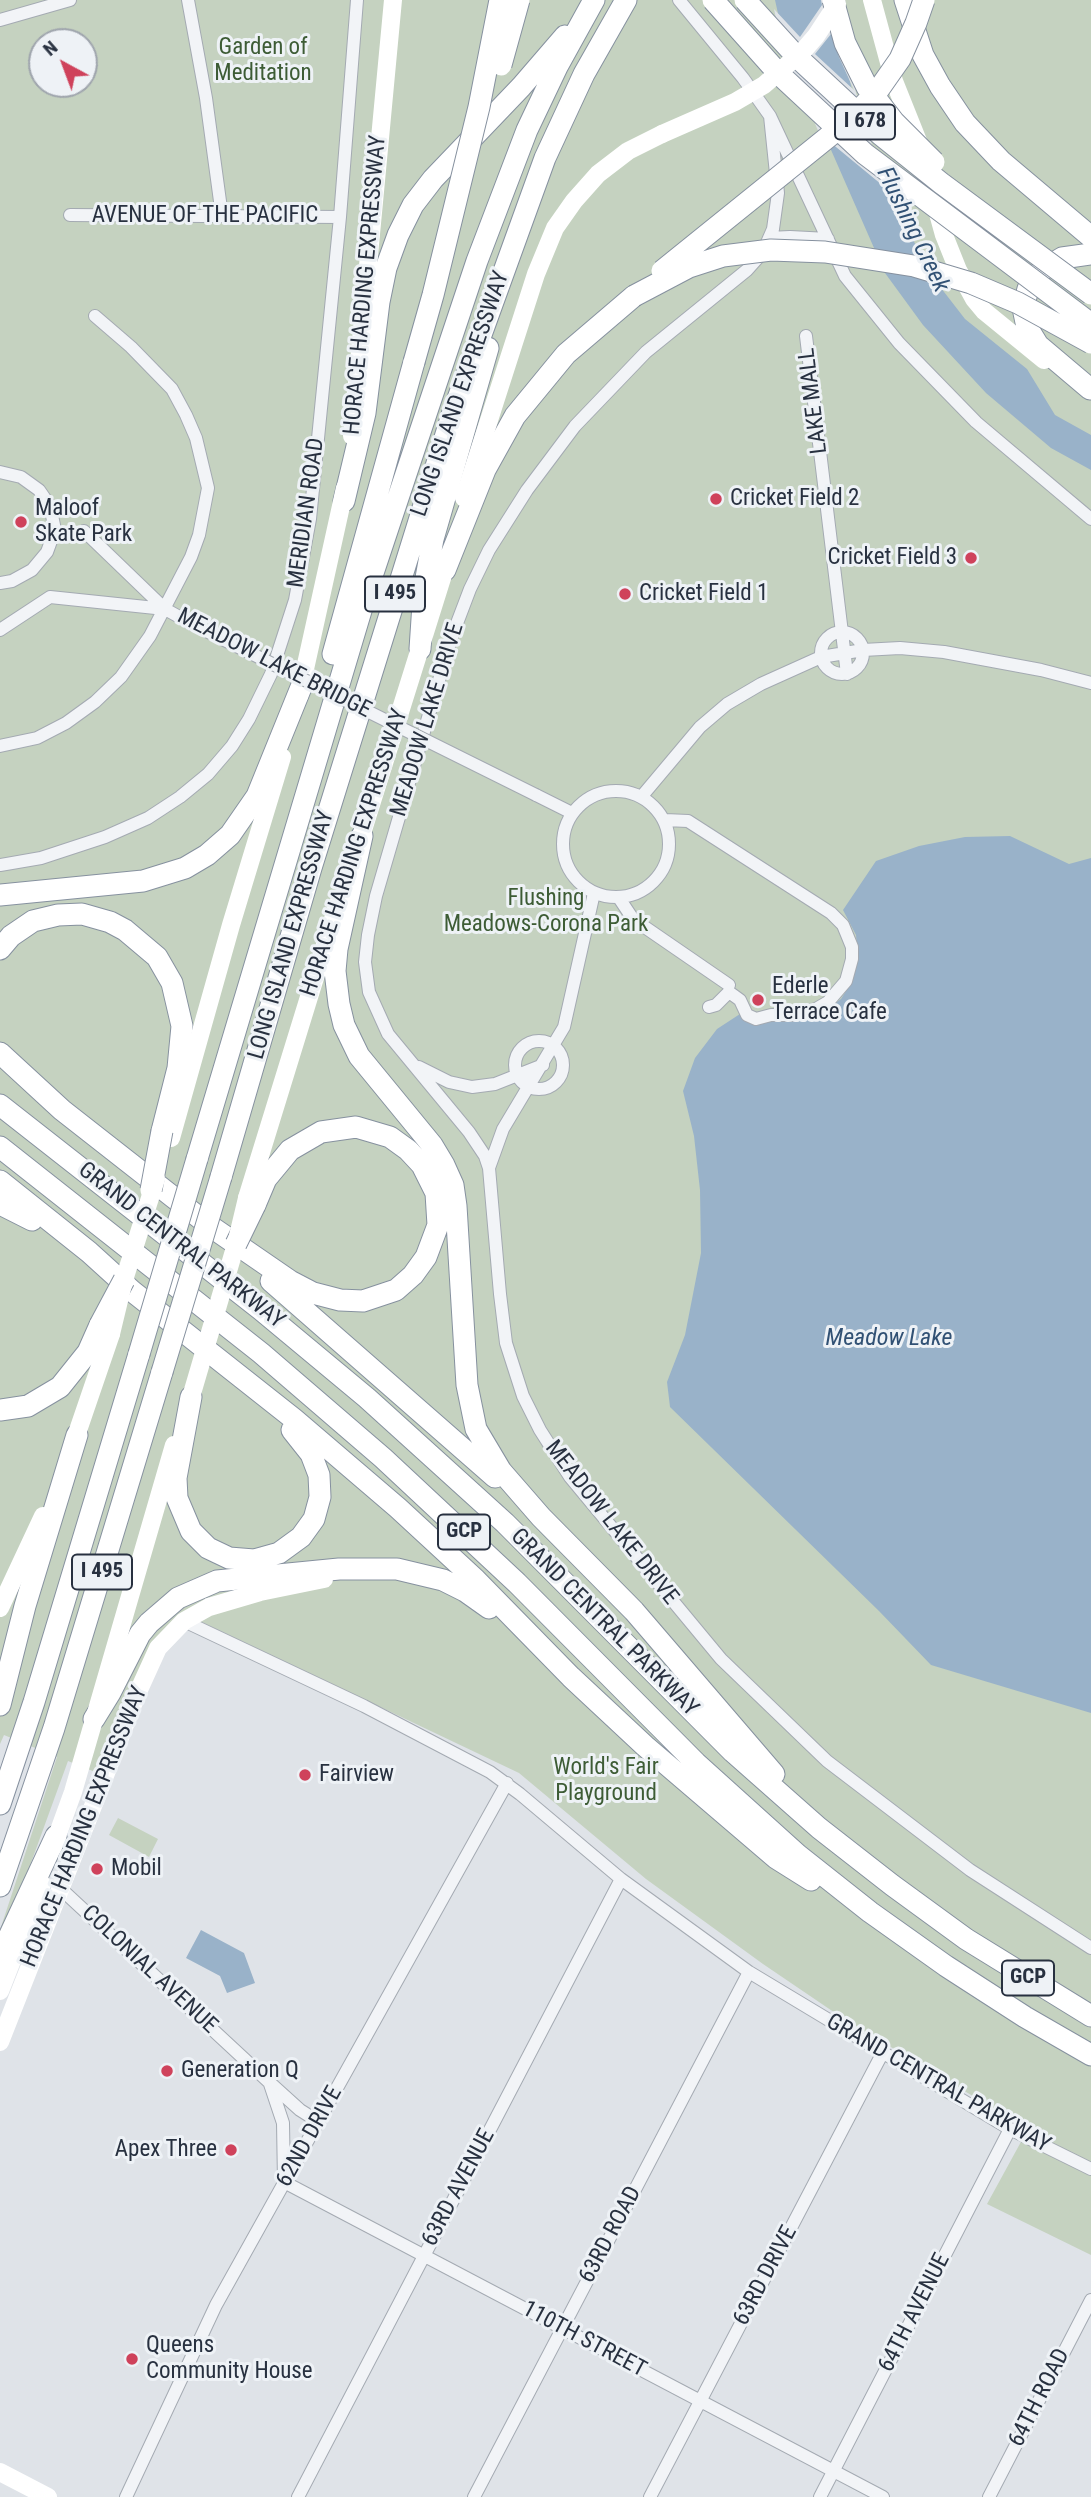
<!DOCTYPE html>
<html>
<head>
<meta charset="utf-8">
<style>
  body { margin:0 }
  #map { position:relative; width:1091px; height:2497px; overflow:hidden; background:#dfe3e8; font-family:"Roboto Condensed",sans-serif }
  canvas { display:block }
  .north { position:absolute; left:28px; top:28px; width:70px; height:70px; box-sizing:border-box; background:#eef2f6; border:2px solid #9fa5ad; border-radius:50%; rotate:319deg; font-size:19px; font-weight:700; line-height:28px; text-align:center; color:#283140 }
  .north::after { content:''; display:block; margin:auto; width:24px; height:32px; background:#cf425b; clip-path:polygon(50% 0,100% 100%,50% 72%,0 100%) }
</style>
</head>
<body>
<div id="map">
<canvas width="1091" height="2497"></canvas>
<div class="north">N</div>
</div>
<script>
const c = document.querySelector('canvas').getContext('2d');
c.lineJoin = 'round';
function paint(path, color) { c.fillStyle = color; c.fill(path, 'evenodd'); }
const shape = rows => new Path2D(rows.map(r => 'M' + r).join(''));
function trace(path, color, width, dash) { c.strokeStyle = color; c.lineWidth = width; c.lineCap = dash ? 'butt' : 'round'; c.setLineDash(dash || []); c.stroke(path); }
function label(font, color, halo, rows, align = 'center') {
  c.font = font + ' "Roboto Condensed",sans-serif'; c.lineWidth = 6; c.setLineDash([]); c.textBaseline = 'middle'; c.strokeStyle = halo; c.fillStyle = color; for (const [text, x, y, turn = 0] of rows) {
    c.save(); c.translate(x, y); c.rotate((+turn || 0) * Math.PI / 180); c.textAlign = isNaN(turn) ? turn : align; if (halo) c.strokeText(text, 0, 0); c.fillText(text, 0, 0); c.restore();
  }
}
const green = shape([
  [0,0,1091,0,1091,2255,987,2204,1028,2129,844,2019,763,1964,646,1879,519,1773,189,1616,138,1692,105,1776,68,1761,28,1871,0,1930,57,1757,4,1735,0,1744],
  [42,42,84,42,84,84,42,84],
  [118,1818,158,1839,149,1857,109,1835]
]);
const water = shape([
  [775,0,824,0,841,46,862,129,897,211,918,249,941,288,965,319,1027,369,1055,415,1091,435,1091,470,1051,448,986,393,923,325,885,273,785,45],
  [1010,836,1069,864,1091,858,1091,1713,931,1665,879,1611,670,1407,667,1382,685,1335,701,1253,700,1190,694,1136,683,1091,695,1058,717,1029,740,1014,778,1021,801,1021,822,1013,841,999,853,980,858,958,856,935,843,910,876,861,919,846,965,837],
  [201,1930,244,1953,255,1983,227,1993,220,1976,186,1958]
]);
const pier = shape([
  [821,0,828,0,844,45,865,128,893,194,819,133,782,46,774,9,800,37,822,5],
  [831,34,839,57,854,90,815,54]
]);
const street = shape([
  [188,0,206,98,222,216],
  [679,0,743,78,770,116,845,276,899,343,976,422,1091,519],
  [0,20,70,0],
  [770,116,778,193,773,229,763,252,747,270,646,352,575,426,527,490,489,550,470,589,451,639,376,896,368,935,365,962,369,992,388,1034,469,1132,485,1156,489,1168,500,1294,506,1343,523,1396,540,1430,570,1477,721,1659,827,1761,970,1870,1091,1948],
  [70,215,340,217],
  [769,238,790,237,828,239],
  [806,336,847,674],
  [0,472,21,477,39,490,50,506,55,530,47,552,32,570,12,581,0,583],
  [84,531,165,609,192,624],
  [0,630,50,597,165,609],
  '821 653a21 21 0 1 1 42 0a21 21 0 1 1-42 0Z',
  [0,746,37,738,66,723,95,702,121,677,150,636,191,557,199,535,208,488,196,438,186,415,172,389,131,347,95,316],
  '563 844a53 53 0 1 1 106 0a53 53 0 1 1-106 0Z',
  [536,795,572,813],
  [642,796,700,727,727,704,761,684,821,657,863,650,900,648,944,652,1041,670,1091,683],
  [665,820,688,821,831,913,843,925,852,947,852,959,846,981,828,1002,816,1009,793,1015,771,1015,756,1019,747,1015,740,1000,729,992,716,1005,709,1007],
  [0,865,41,858,105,837,148,818,180,797,208,774,232,746,249,719,271,674,295,600,310,519,340,217,357,0],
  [619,898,633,919,729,985],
  '515 1065a24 24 0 1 1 48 0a24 24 0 1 1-48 0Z',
  [419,1067,449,1082,472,1087,495,1084,543,1065],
  [489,1168,503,1129,564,1027,594,893],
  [184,1621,364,1706,490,1772,520,1794,621,1879,749,1972,1010,2129,1091,2169],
  [60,1888,269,2082,300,2110,319,2122],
  [270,2084,283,2123,284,2182],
  [284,2182,883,2497],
  [126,2497,216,2305,507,1783],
  [298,2497,621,1879],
  [474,2497,749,1972],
  [650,2497,882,2054],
  [820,2497,1010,2129],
  [989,2497,1091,2300]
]);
const secondary = shape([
  [872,0,894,81,918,141,944,235,958,270,974,299,984,311,1044,360],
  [352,436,393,0],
  [464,498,536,274,555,228,574,201,598,174,628,151,662,134],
  [299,696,345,488],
  [358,846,448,559],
  [171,1138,231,925,282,757],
  [247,1198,338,903],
  [73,1445,111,1334],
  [0,1608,43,1516],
  [53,1847,73,1792,174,1445],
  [0,1991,42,1884],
  [0,2042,138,1692,158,1648,184,1621,209,1607,260,1592,324,1579],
  [0,2472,48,2497]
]);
const highway = shape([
  [905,0,923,55,940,86,965,123,1001,161,1091,237],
  [1090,389,1038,345,1027,327,1023,308,1028,289,1042,270,1062,258,1091,254],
  [344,501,365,413,379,302,386,268,398,235,413,205,433,179,521,87,565,36],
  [445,570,485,470,515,416,566,354,634,296],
  [420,649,424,589,433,539,488,348],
  [333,654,414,362],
  [362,836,337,949,335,971,339,1004,344,1025,359,1056,432,1145,444,1165,453,1185,456,1206,467,1385,476,1429,501,1471,541,1517,634,1611,774,1774],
  [0,895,143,881,185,868,207,855,230,835,257,796,302,685],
  [0,949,11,936,33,921,58,915,82,914,110,922,125,930,157,957,172,983,182,1026,178,1068,162,1131],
  [0,1053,62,1110,210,1226,290,1281,313,1293,340,1300,363,1301,396,1290,413,1275,426,1257,438,1225,436,1193,422,1165,408,1150,390,1137,356,1127,321,1132,290,1150,266,1179,255,1205],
  [0,1105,260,1309,367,1398,505,1523,733,1752,819,1828,892,1885,966,1939,1091,2016],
  [0,1147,261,1353,383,1458,517,1583,696,1763,798,1855,870,1912,946,1966,1025,2017,1091,2055],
  [197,1159,366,594,477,261,527,130,557,67,594,0],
  [221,1177,311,868,452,415,545,158,584,74,626,0],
  [0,1181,89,1252,132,1291,294,1419,398,1508,476,1580,571,1677,645,1746,776,1858,811,1880],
  [0,1204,32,1220],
  [271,1281,495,1477],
  [191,1397,176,1478,177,1498,191,1531,208,1548,229,1558,254,1560,279,1553,301,1537,314,1519,320,1497,319,1475,311,1454,292,1430],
  [0,1410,28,1406,60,1387,88,1352,100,1325],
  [0,1705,25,1606,77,1435],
  [94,1719,110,1693,140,1634,149,1623,178,1598,217,1581,339,1569,397,1569,443,1580,465,1591,489,1608],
  [0,1804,34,1702,139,1354],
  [0,1886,54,1728,162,1372],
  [0,1956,56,1836]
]);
const streetBridge = shape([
  [192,624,536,795]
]);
const secondaryBridge = shape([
  [662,134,735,102,764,85,803,51,816,36,837,4],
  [111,1334,124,1280,156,1179],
  [191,1397,236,1244,247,1198]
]);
const highwayBridge = shape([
  [713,0,779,74,865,154,1091,324],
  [745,0,797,57,881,135,941,183,1091,294],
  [833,0,845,43,867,87,894,122,934,162],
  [501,65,519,0],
  [662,271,853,117,879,89,900,59,916,23,924,0],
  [634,296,689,267,723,256,771,250,825,252,914,266,971,283,1018,303,1091,343],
  [414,362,433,295,479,107,500,0],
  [151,1190,162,1131],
  [236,1244,255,1205],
  [100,1325,124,1280],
  [139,1354,197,1159],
  [162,1372,221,1177]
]);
const markers = [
  [716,499,7,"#cf425b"],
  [21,522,7,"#cf425b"],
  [971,558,7,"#cf425b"],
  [625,594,7,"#cf425b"],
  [758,1000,7,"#cf425b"],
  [305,1775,7,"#cf425b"],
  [97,1869,7,"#cf425b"],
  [167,2071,7,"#cf425b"],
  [231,2150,7,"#cf425b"],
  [132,2359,7,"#cf425b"]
];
const shields = [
  [865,122,60],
  [395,594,60],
  [464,1532,52],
  [102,1572,60],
  [1028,1978,52]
];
const shieldNames = [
  ["I 678",865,122],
  ["I 495",395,594],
  ["GCP",464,1532],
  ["I 495",102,1572],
  ["GCP",1028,1978]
];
const parkNames = [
  ["Garden of",263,48],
  ["Meditation",263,74],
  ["Flushing",546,899],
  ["Meadows-Corona Park",546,925],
  ["World's Fair",606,1768],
  ["Playground",606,1794]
];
const streetNames = [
  ["AVENUE OF THE PACIFIC",205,216],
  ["HORACE HARDING EXPRESSWAY",366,285,-85],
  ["LONG ISLAND EXPRESSWAY",461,394,-71],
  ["LAKE MALL",814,401,-97],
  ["MERIDIAN ROAD",307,513,-82],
  ["MEADOW LAKE BRIDGE",274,664,27],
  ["MEADOW LAKE DRIVE",428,720,-73],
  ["HORACE HARDING EXPRESSWAY",355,853,-72],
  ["LONG ISLAND EXPRESSWAY",292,935,-74],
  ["GRAND CENTRAL PARKWAY",181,1246,38],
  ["MEADOW LAKE DRIVE",611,1523,52],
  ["GRAND CENTRAL PARKWAY",604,1623,45],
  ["HORACE HARDING EXPRESSWAY",85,1827,-68],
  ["COLONIAL AVENUE",149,1970,43],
  ["GRAND CENTRAL PARKWAY",938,2084,30],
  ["62ND DRIVE",310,2137,-61],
  ["63RD AVENUE",459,2188,-62],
  ["63RD ROAD",611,2235,-62],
  ["63RD DRIVE",766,2276,-62],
  ["64TH AVENUE",915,2313,-63],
  ["110TH STREET",584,2340,28],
  ["64TH ROAD",1040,2398,-63]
];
const poiNames = [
  ["Cricket Field 2",730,499],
  ["Maloof",35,509],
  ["Skate Park",35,535],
  ["Cricket Field 3",957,558,"right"],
  ["Cricket Field 1",639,594],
  ["Ederle",772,987],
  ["Terrace Cafe",772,1013],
  ["Fairview",319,1775],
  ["Mobil",111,1869],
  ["Generation Q",181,2071],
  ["Apex Three",217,2150,"right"],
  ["Queens",146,2346],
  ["Community House",146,2372]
];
const waterNames = [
  ["Flushing Creek",912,230,64],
  ["Meadow Lake",889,1339]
];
paint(green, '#c5d2c0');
paint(water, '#99b2c9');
paint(pier, '#dfe3e8');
trace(street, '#a4aab2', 14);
trace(highway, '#86919f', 23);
trace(street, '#f2f4f7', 12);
trace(secondary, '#fff', 18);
trace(highway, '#fff', 21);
trace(streetBridge, '#a4aab2', 14, []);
trace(highwayBridge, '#86919f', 23, []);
trace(streetBridge, '#f2f4f7', 12);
trace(secondaryBridge, '#fff', 18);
trace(highwayBridge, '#fff', 21);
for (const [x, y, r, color] of markers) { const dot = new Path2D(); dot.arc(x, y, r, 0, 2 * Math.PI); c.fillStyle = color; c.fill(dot); trace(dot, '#eef2f6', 2.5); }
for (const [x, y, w] of shields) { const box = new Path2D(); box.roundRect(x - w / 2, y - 17.5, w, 35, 5); c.fillStyle = '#eef2f6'; c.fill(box); trace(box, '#283140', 2); }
label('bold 21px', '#283140', null, shieldNames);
label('23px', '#3d5c35', '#eef2f6', parkNames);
label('23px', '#283140', '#eef2f6', streetNames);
label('23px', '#283140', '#eef2f6', poiNames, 'left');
label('italic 24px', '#315174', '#eef2f6', waterNames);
</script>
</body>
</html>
